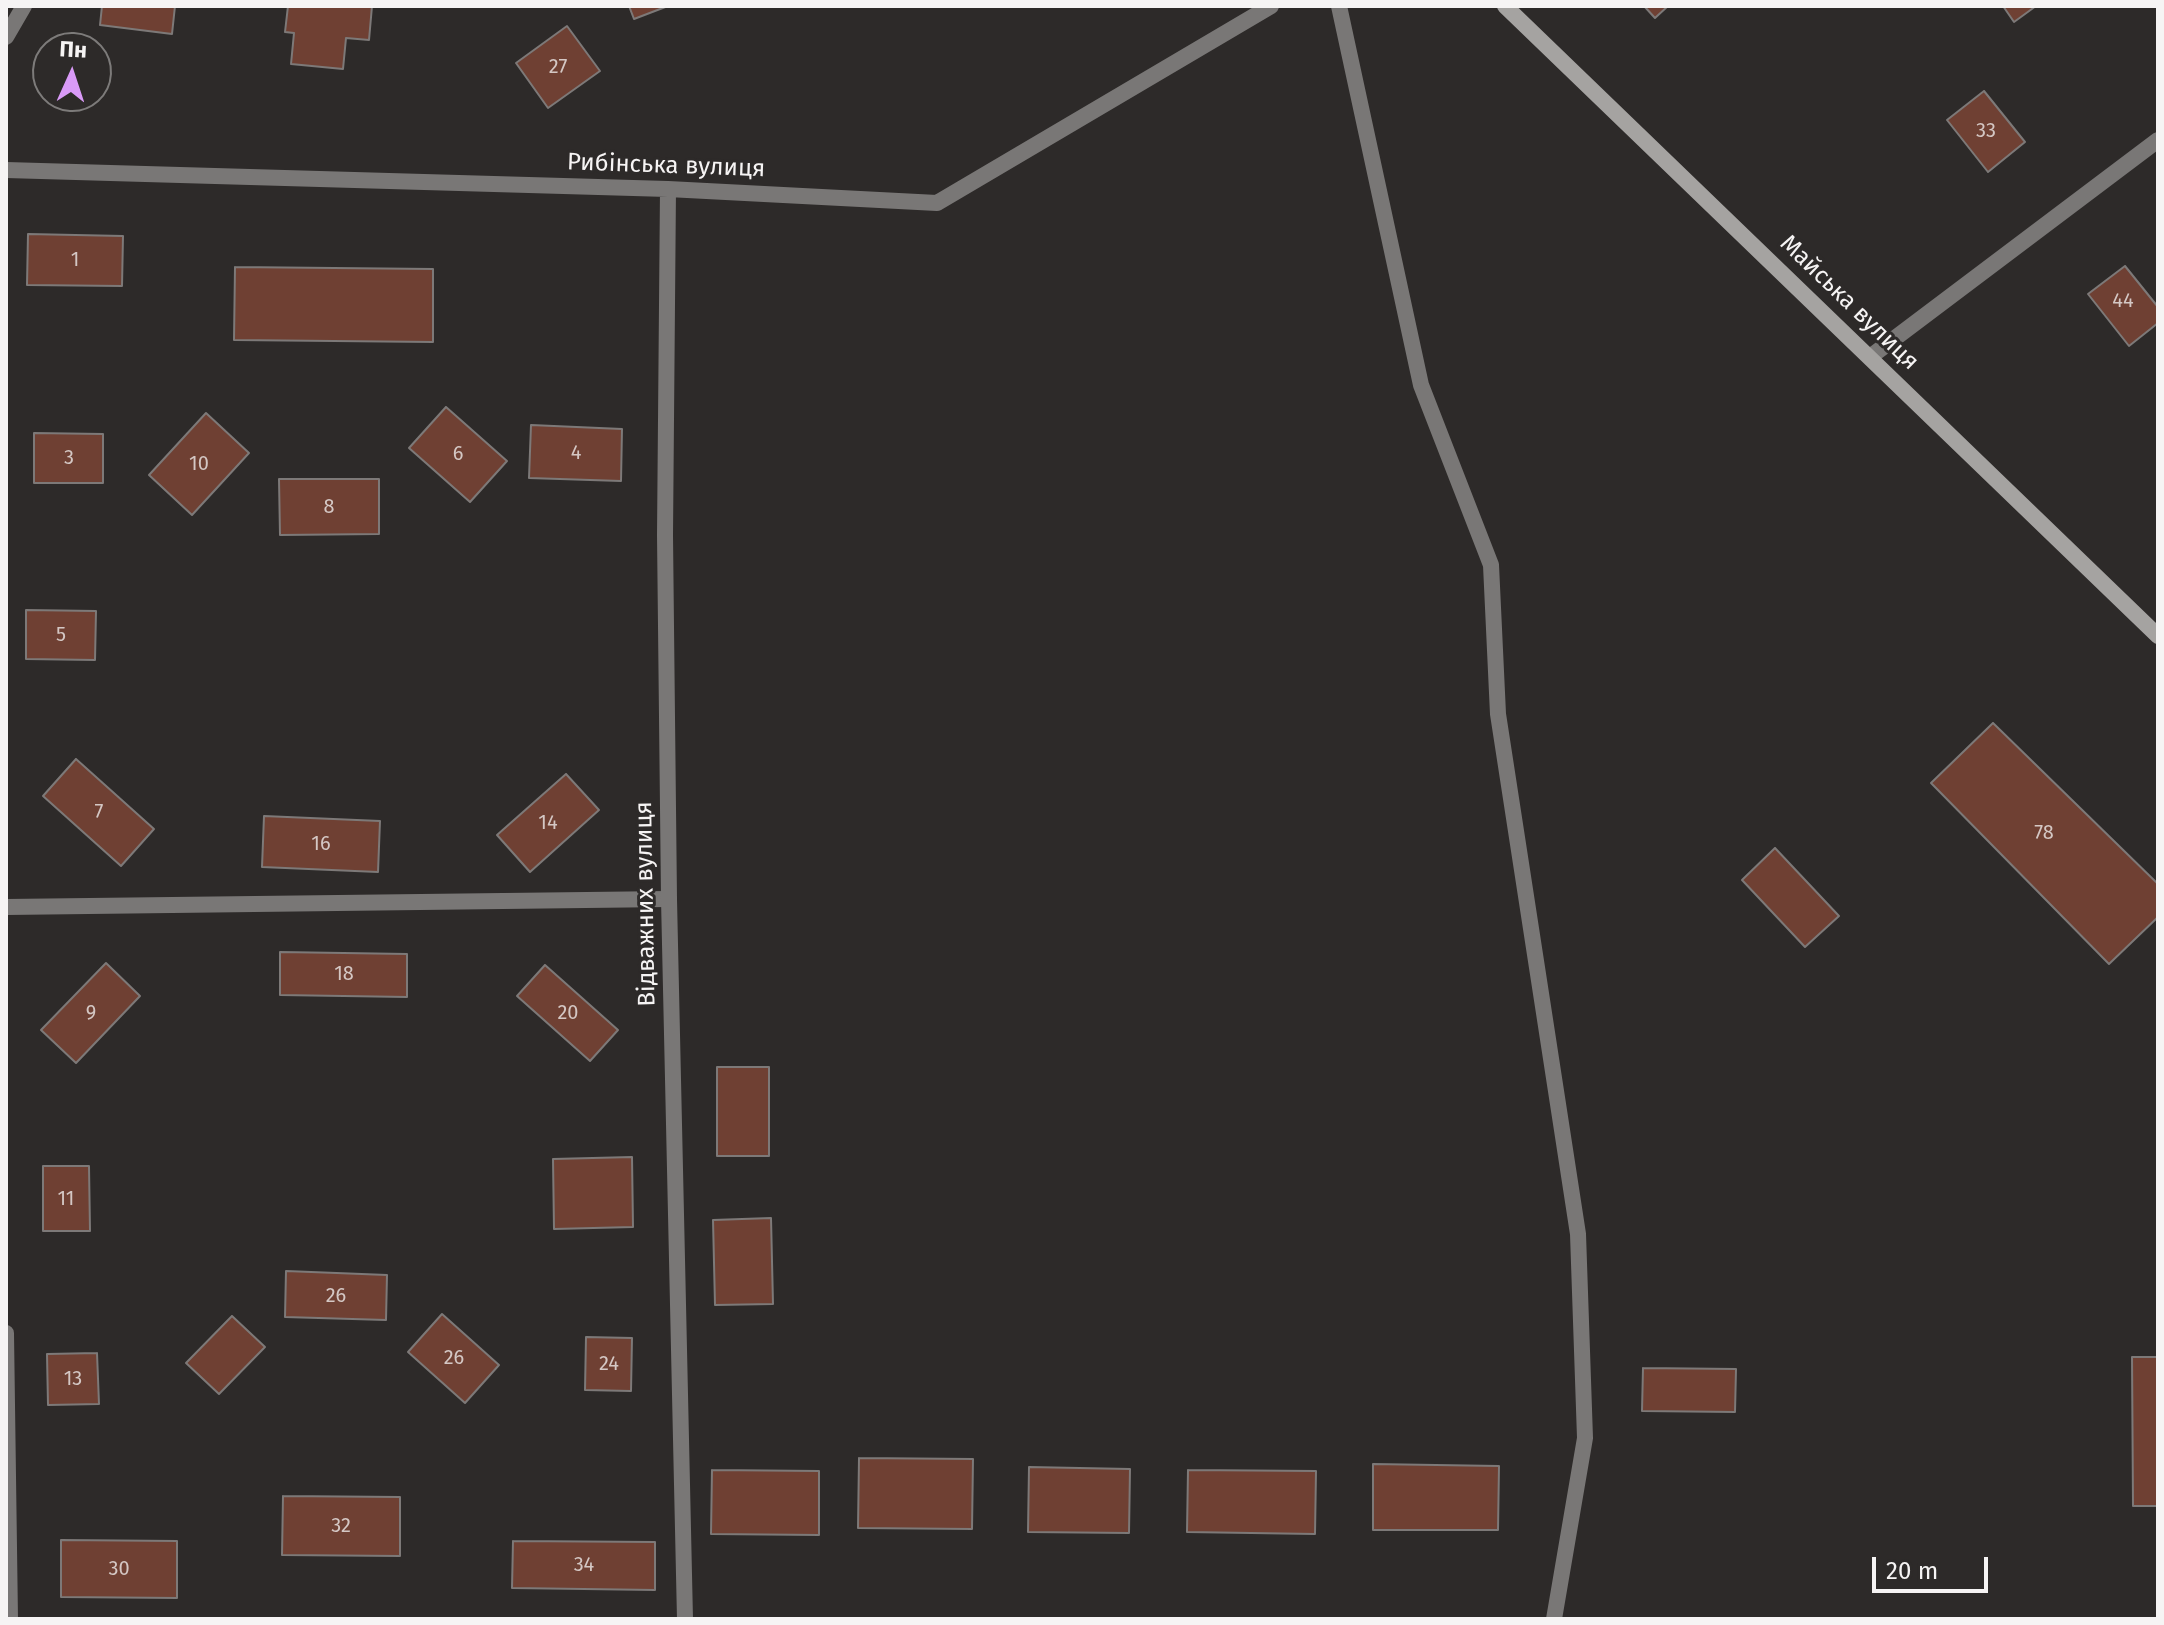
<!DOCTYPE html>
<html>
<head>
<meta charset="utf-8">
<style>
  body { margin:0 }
  #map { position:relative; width:2164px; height:1625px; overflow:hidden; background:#2d2a29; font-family:"Fira Sans",sans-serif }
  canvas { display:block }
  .frame { position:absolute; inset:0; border:8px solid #f6f4f4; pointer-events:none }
  .north { position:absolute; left:32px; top:32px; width:80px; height:80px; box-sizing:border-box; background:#2d2a29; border:2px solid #7d7b7a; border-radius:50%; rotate:3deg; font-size:22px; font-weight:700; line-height:32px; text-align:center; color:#f6f4f4 }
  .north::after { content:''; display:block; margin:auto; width:28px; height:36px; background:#d99af7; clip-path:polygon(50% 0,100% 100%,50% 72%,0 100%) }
  .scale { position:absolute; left:1872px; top:1557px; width:116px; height:36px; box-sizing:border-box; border:4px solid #f6f4f4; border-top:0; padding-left:10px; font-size:24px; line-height:28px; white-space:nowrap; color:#f6f4f4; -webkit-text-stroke:6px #2d2a29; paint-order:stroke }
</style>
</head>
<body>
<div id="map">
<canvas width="2164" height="1625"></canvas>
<div class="frame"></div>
<div class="north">Пн</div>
<div class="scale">20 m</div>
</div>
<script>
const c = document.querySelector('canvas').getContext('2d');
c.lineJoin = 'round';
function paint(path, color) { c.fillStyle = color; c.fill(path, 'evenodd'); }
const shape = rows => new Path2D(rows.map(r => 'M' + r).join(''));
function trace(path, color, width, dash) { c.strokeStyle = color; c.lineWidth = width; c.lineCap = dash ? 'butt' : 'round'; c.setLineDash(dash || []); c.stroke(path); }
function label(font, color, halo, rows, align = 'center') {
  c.font = font + ' "Fira Sans",sans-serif'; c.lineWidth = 6; c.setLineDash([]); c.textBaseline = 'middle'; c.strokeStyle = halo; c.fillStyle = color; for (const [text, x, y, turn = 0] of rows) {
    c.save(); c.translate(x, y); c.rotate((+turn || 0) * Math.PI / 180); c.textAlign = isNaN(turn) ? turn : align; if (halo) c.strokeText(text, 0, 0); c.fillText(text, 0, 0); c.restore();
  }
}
const building = shape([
  [102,6,175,6,172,34,100,25,102,6],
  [288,6,372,6,369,40,346,38,343,69,291,64,294,33,285,32,288,6],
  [629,6,668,6,634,19,629,6],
  [1644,6,1668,6,1655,18,1644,6],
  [2003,6,2036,6,2014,22,2003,6],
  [567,26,600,71,548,108,516,63,567,26],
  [1984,91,2025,142,1988,172,1947,120,1984,91],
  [28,234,123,236,122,286,27,285,28,234],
  [2125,266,2158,307,2158,323,2129,346,2088,294,2125,266],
  [235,267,433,269,433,342,234,340,235,267],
  [446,407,507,461,470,502,409,448,446,407],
  [206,413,249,453,192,515,149,475,206,413],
  [531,425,622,429,621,481,529,478,531,425],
  [34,433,103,434,103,483,34,483,34,433],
  [279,479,379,479,379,534,280,535,279,479],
  [26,610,96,611,95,660,26,659,26,610],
  [1993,723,2158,884,2158,917,2109,964,1931,783,1993,723],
  [76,759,154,829,121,866,43,796,76,759],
  [566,774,599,810,530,872,497,835,566,774],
  [264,816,380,821,378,872,262,867,264,816],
  [1775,848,1839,916,1805,947,1742,880,1775,848],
  [280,952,407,954,407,997,280,995,280,952],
  [106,963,140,996,76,1063,41,1030,106,963],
  [545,965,618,1030,590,1061,517,996,545,965],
  [717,1067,769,1067,769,1156,717,1156,717,1067],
  [632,1157,633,1227,554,1229,553,1159,632,1157],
  [43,1166,89,1166,90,1231,43,1231,43,1166],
  [771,1218,773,1304,715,1305,713,1220,771,1218],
  [286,1271,387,1275,386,1320,285,1317,286,1271],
  [442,1314,499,1365,465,1403,408,1352,442,1314],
  [232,1316,265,1347,219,1394,186,1363,232,1316],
  [586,1337,632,1338,631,1391,585,1390,586,1337],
  [97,1353,99,1404,48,1405,47,1354,97,1353],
  [2132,1357,2158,1357,2158,1506,2133,1506,2132,1357],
  [1643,1368,1736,1369,1735,1412,1642,1411,1643,1368],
  [859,1458,973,1459,972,1529,858,1528,859,1458],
  [1373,1464,1499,1466,1498,1530,1373,1530,1373,1464],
  [1029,1467,1130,1469,1129,1533,1028,1532,1029,1467],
  [712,1470,819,1471,819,1535,711,1534,712,1470],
  [1188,1470,1316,1471,1315,1534,1187,1532,1188,1470],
  [283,1496,400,1497,400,1556,282,1555,283,1496],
  [61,1540,177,1541,177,1598,61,1597,61,1540],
  [513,1541,655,1542,655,1590,512,1588,513,1541]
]);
const lane = shape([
  [1339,6,1421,385,1491,565,1498,714,1578,1234,1585,1438,1554,1619],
  [6,907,669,899]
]);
const street = shape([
  [6,37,24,6],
  [6,170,668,189,937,203,1271,6],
  [668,189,665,535,669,899,685,1619],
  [1870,357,2158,140],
  [6,1333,10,1619]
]);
const secondary = shape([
  [1505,6,2158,636]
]);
const numberNames = [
  ["27",558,67],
  ["33",1986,131],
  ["1",75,260],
  ["44",2123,301],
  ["4",576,453],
  ["6",458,454],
  ["3",69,458],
  ["10",199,464],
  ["8",329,507],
  ["5",61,635],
  ["7",99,812],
  ["14",548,823],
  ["78",2044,833],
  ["16",321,844],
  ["18",344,974],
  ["9",91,1013],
  ["20",568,1013],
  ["11",66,1199],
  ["26",336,1296],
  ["26",454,1358],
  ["24",609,1364],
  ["13",73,1379],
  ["32",341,1526],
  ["34",584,1565],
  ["30",119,1569]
];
const streetNames = [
  ["Рибінська вулиця",666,166,2],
  ["Майська вулиця",1849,303,44],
  ["Відважних вулиця",646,904,-91]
];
paint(building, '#6f4033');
trace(building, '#7d7978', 2);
trace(lane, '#797776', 16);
trace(street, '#797776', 16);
trace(secondary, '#a5a3a1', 16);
label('20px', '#d4c7c4', null, numberNames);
label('24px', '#f6f4f4', '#2d2a29', streetNames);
</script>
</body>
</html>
